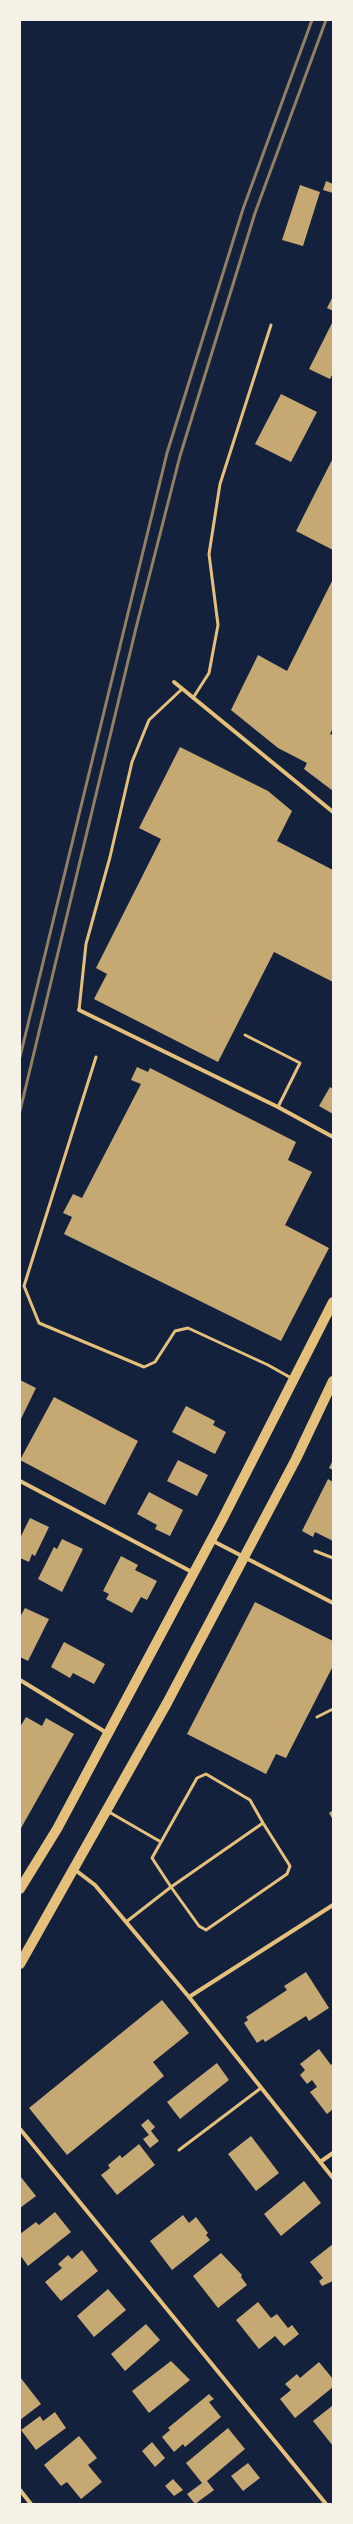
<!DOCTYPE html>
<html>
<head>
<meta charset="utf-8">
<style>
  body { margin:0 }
  #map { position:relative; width:353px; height:2524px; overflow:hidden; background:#14213d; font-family:Poppins,sans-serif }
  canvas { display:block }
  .frame { position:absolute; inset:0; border:21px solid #f6f1e7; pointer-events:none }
</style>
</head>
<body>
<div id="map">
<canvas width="353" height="2524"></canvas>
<div class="frame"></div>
</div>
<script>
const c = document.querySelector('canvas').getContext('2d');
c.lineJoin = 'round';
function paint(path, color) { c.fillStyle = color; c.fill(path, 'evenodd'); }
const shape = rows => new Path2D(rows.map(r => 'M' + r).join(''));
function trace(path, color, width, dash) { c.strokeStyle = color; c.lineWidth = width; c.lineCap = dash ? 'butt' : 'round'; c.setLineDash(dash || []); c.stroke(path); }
const building = shape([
  [326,181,333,184,333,193,323,190],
  [300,185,320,192,303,246,282,240],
  [333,296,333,311,327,308],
  [333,321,333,373,330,379,309,369],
  [281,394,317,412,291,462,255,444],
  [333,458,333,550,296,531],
  [333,579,333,728,330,734,333,735,333,791,304,769,307,763,278,748,231,710,258,655,287,671],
  [180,747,268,791,292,811,277,841,333,870,333,982,274,952,218,1062,94,999,107,974,96,968,161,839,139,828],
  [137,1067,148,1072,150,1068,296,1142,288,1160,312,1172,285,1225,329,1248,281,1341,64,1234,72,1217,63,1213,73,1194,82,1198,141,1084,131,1080],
  [330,1087,333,1089,333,1114,319,1106],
  [20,1380,36,1388,20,1421],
  [54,1397,138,1441,105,1505,20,1460],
  [186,1406,215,1421,213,1425,226,1432,215,1454,172,1432],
  [178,1460,208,1475,197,1496,167,1481],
  [333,1460,333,1470,329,1468],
  [328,1479,333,1482,333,1541,315,1532,313,1537,302,1531],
  [149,1492,183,1510,170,1536,155,1529,157,1525,137,1514],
  [30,1518,49,1527,35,1556,32,1554,29,1562,20,1558,20,1538],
  [62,1539,83,1549,62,1592,38,1579,54,1547,57,1549],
  [121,1556,138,1565,135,1570,157,1581,147,1600,141,1597,132,1613,106,1599,109,1594,103,1591],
  [255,1602,333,1641,333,1666,286,1758,276,1754,266,1774,187,1734],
  [25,1608,49,1619,28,1661,20,1657,20,1617],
  [64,1642,105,1664,94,1684,73,1673,70,1678,51,1667],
  [26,1717,42,1726,46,1718,74,1734,20,1830,20,1727],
  [333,1810,333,1820,329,1813],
  [306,1972,329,2008,309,2021,306,2016,265,2042,263,2039,257,2043,244,2023,248,2020,246,2017,287,1990,284,1986],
  [162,2000,189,2033,153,2062,164,2076,67,2155,29,2108],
  [319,2049,331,2065,333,2063,333,2109,327,2114,310,2092,317,2087,312,2080,307,2084,300,2075,305,2070,300,2064],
  [217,2063,229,2080,180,2119,167,2102],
  [148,2119,155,2127,151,2131,159,2141,150,2148,143,2139,149,2135,141,2125],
  [251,2136,279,2173,256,2191,228,2154],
  [139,2144,155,2165,117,2195,101,2175,110,2168,108,2165,120,2155,122,2158],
  [20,2176,36,2196,20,2208],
  [304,2181,321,2203,281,2236,264,2214],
  [55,2212,71,2232,28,2266,20,2255,20,2234,36,2222,39,2225],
  [183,2215,189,2223,196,2217,208,2233,206,2235,210,2240,172,2270,150,2241],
  [333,2244,333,2281,322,2286,319,2281,323,2278,310,2262],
  [82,2250,98,2271,61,2301,45,2282,62,2268,58,2264,68,2255,72,2259],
  [221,2253,242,2275,241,2277,247,2285,218,2308,193,2276],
  [108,2289,126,2310,94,2337,77,2316],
  [258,2302,271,2318,277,2314,288,2328,292,2325,299,2334,284,2346,275,2336,259,2349,236,2320],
  [146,2324,160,2340,125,2371,111,2354],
  [171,2361,190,2380,149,2413,132,2391],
  [319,2362,333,2379,333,2387,295,2418,280,2399,291,2390,285,2384,297,2374,300,2378],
  [20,2377,41,2404,20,2420],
  [209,2394,214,2399,209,2402,221,2417,185,2447,183,2444,174,2452,162,2437,170,2430,168,2428],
  [332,2406,333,2407,333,2446,313,2421],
  [55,2412,66,2428,36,2450,21,2430,40,2416,43,2421],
  [228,2428,245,2449,207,2481,214,2490,195,2504,187,2494,202,2483,186,2463],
  [79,2436,97,2458,88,2465,102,2482,81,2499,67,2482,61,2486,44,2465],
  [152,2442,165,2458,155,2467,142,2451],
  [248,2463,260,2478,243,2491,231,2476],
  [173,2479,183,2490,174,2496,165,2486]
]);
const service = shape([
  [193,698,209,673,218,625,209,554,220,484,271,325],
  [79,1010,86,944,110,857,132,762,149,720,182,689],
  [245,1035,300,1063,278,1107],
  [96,1057,24,1286,39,1323,144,1367,155,1362,175,1331,188,1328,268,1365,293,1379],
  [315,1551,333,1558],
  [317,1717,333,1709],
  [109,1812,161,1842],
  [126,1922,171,1887,263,1823,250,1800,206,1774,197,1778,152,1858,171,1887,199,1926,206,1930,287,1874,290,1866,263,1823],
  [179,2150,261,2088]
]);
const minor = shape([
  [174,682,333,812],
  [79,1010,278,1107,333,1137],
  [20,1481,192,1572],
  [211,1540,333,1603],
  [20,1680,107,1733],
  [74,1869,95,1885,189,1997,333,2178],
  [189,1997,333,1905],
  [20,2129,326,2504],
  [320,2162,333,2153],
  [20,2490,31,2504]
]);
const primary = shape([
  [20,1889,57,1829,223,1518,333,1302],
  [20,1964,167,1703,296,1459,333,1381]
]);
const rail = shape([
  [20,1057,167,453,243,209,312,20],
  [20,1111,136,628,180,456,255,213,326,20]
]);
paint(building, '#c6a872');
trace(service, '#e5c07b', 3);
trace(minor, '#e5c07b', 4);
trace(primary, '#e5c07b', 10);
trace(rail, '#918062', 3);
</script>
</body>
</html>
